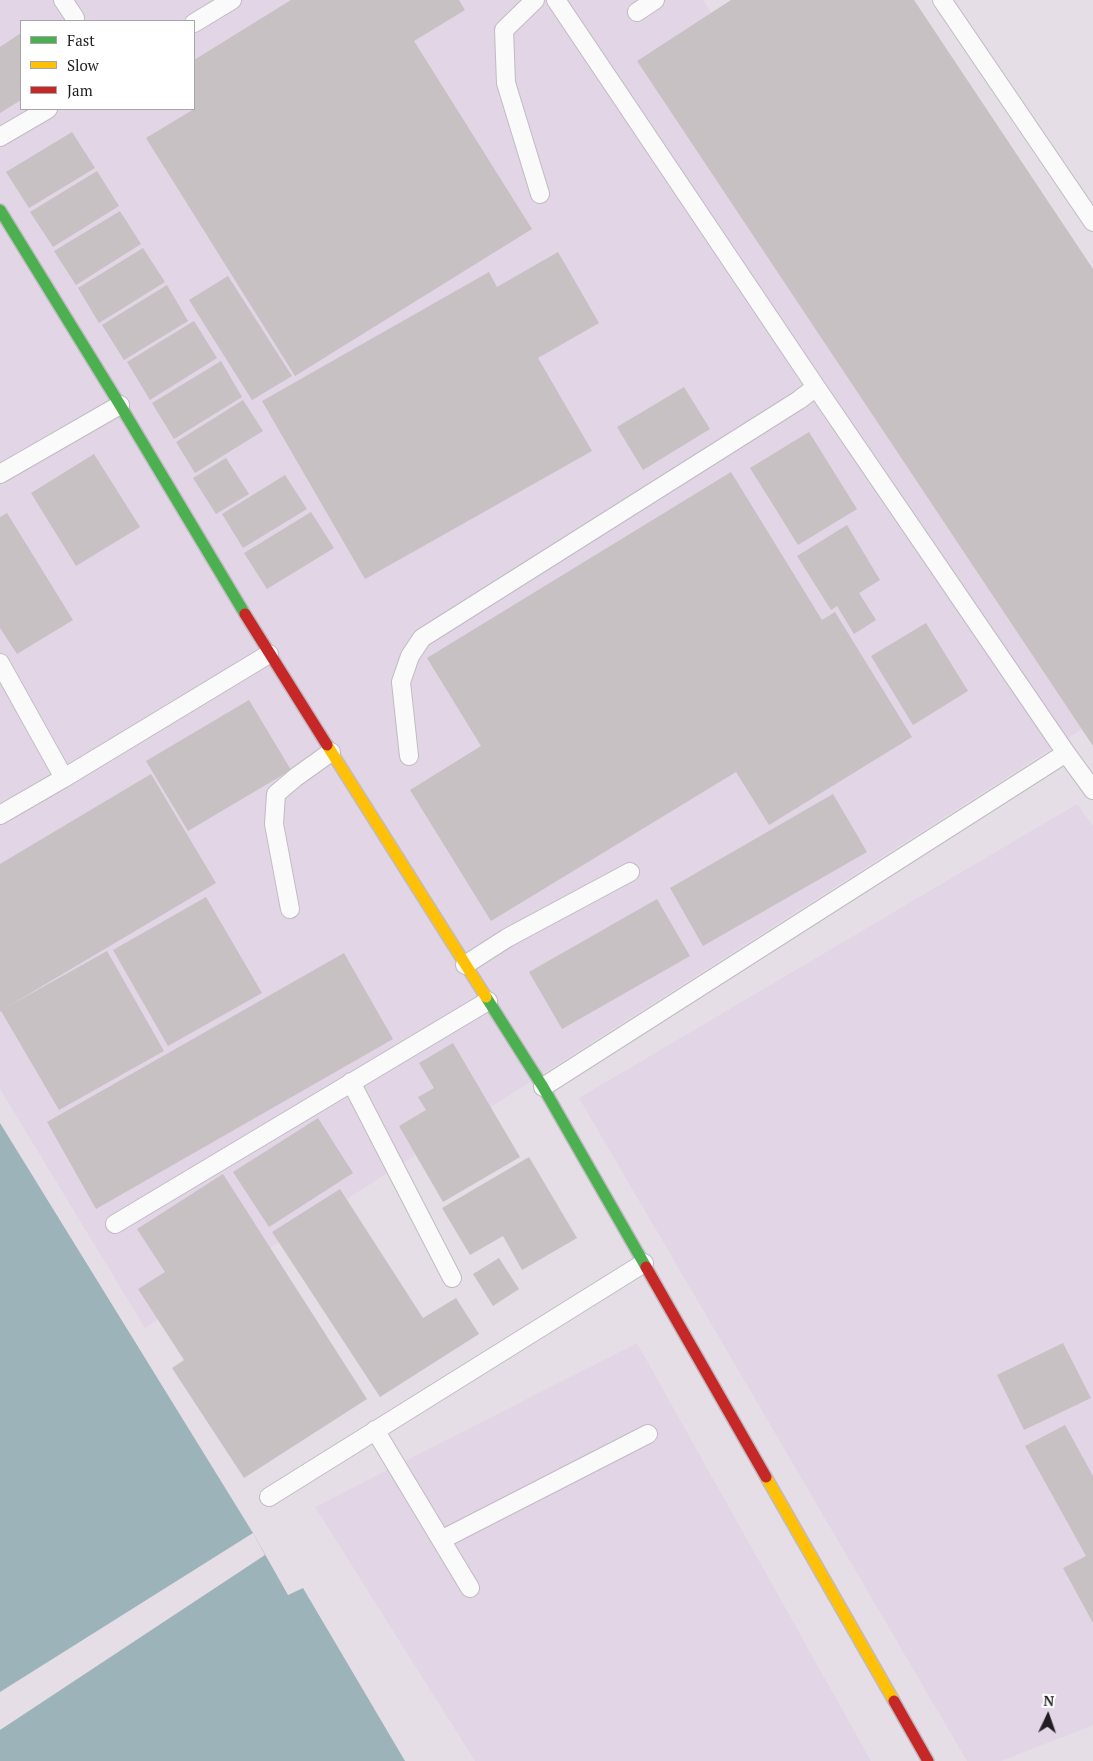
<!DOCTYPE html>
<html>
<head>
<meta charset="utf-8">
<style>
  body { margin:0 }
  #map { position:relative; width:1093px; height:1761px; overflow:hidden; background:#e5dee7; font-family:"PT Serif",serif }
  canvas { display:block }
  .legend { position:absolute; left:20px; top:20px; width:175px; height:90px; box-sizing:border-box; background:#fff; border:1px solid #a6a5a7; margin:0; padding:6px 9px; list-style:none; font-size:15px; color:#211d23 }
  .legend li { display:flex; align-items:center; gap:10px; height:25px }
  .legend b { width:25px; border:1px solid #a6a5a7 }
  .north { position:absolute; left:1023px; top:1691px; width:50px; height:50px; -webkit-text-stroke:4px #fff; paint-order:stroke; rotate:3deg; font-size:14px; font-weight:700; line-height:20px; text-align:center; color:#211d23 }
  .north::after { content:''; display:block; margin:auto; width:18px; height:22px; background:#211d23; clip-path:polygon(50% 0,100% 100%,50% 72%,0 100%) }
</style>
</head>
<body>
<div id="map">
<canvas width="1093" height="1761"></canvas>
<ul class="legend">
<li><b style="height:6px;background:#4caf50"></b>Fast</li>
<li><b style="height:6px;background:#ffc107"></b>Slow</li>
<li><b style="height:6px;background:#c62828"></b>Jam</li>
</ul>
<div class="north">N</div>
</div>
<script>
const c = document.querySelector('canvas').getContext('2d');
c.lineJoin = 'round';
function paint(path, color) { c.fillStyle = color; c.fill(path, 'evenodd'); }
const shape = rows => new Path2D(rows.map(r => 'M' + r).join(''));
function trace(path, color, width, dash) { c.strokeStyle = color; c.lineWidth = width; c.lineCap = dash ? 'butt' : 'round'; c.setLineDash(dash || []); c.stroke(path); }
const built = shape([
  [0,0,703,0,1093,585,1093,722,145,1328,0,1089],
  [21,21,194,21,194,109,21,109],
  [1077,804,1093,826,1093,1725,1001,1761,967,1761,579,1098],
  [637,1343,871,1761,475,1761,315,1507]
]);
const water = shape([
  [0,1123,253,1533,288,1595,303,1588,405,1761,0,1761]
]);
const pier = shape([
  [253,1533,265,1555,0,1730,0,1692]
]);
const building = shape([
  [291,0,459,0,465,10,414,41,532,229,295,376,146,138,194,109,194,60],
  [731,0,914,0,1093,269,1093,746,637,61],
  [21,33,21,100,0,113,0,47],
  [72,132,95,168,29,208,6,172],
  [97,171,119,206,53,247,30,212],
  [120,211,141,244,76,285,54,251],
  [143,248,165,282,99,323,78,288],
  [558,252,599,323,538,358,592,451,365,579,262,401,489,272,497,287],
  [228,276,292,376,252,400,189,300],
  [167,285,188,321,124,360,102,325],
  [194,321,217,358,150,400,127,362],
  [221,361,242,397,174,439,152,403],
  [684,387,710,429,643,470,617,427],
  [243,400,263,431,195,473,176,442],
  [809,432,857,509,798,545,750,468],
  [94,454,140,527,76,566,31,493],
  [226,458,249,494,216,514,193,478],
  [731,472,822,620,835,612,912,737,769,825,736,772,491,921,410,790,481,746,427,658],
  [285,475,307,509,243,548,222,514],
  [311,512,334,548,267,589,244,553],
  [7,513,73,620,17,654,0,628,0,517],
  [847,525,880,580,859,593,876,620,854,634,837,606,831,610,797,556],
  [926,623,968,691,913,725,871,656],
  [249,700,291,770,188,831,146,761],
  [151,774,216,883,7,1007,107,951,164,1051,59,1110,1,1011,0,1012,0,864],
  [833,794,867,852,703,946,670,888],
  [206,897,262,993,168,1046,113,950],
  [657,899,690,956,562,1029,529,972],
  [344,953,393,1039,96,1209,47,1122],
  [453,1043,520,1157,443,1202,399,1126,426,1110,418,1097,434,1088,419,1063],
  [318,1118,353,1173,269,1227,233,1172],
  [529,1157,577,1238,522,1270,503,1236,470,1255,442,1208],
  [223,1174,367,1399,244,1478,172,1368,184,1360,138,1289,165,1272,137,1229],
  [340,1189,423,1318,456,1298,479,1334,380,1397,272,1232],
  [499,1258,519,1289,493,1306,473,1274],
  [1063,1343,1091,1398,1024,1430,997,1375],
  [1065,1425,1093,1476,1093,1623,1063,1568,1086,1556,1025,1446]
]);
const lane = shape([
  [63,0,75,18],
  [535,0,504,30,506,83,540,194],
  [556,0,816,387,1066,753,1093,790],
  [942,0,1093,222],
  [637,12,655,0],
  [194,23,232,0],
  [0,137,48,109],
  [0,474,120,405],
  [0,663,64,778,269,654],
  [409,756,401,682,410,656,422,638,799,400,816,387],
  [0,815,64,778],
  [290,909,274,824,276,794,296,777,331,752],
  [465,965,507,938,630,872],
  [351,1082,452,1278],
  [543,1087,1066,753],
  [115,1224,488,1001],
  [375,1430,470,1588],
  [269,1497,644,1263],
  [441,1540,648,1434]
]);
const fast = shape([
  [0,210,120,405,245,614],
  [486,997,543,1087,646,1267]
]);
const slow = shape([
  [327,745,486,997],
  [766,1477,894,1701]
]);
const jam = shape([
  [245,614,327,745],
  [646,1267,766,1477],
  [894,1701,928,1761]
]);
paint(built, '#e2d5e6');
paint(water, '#9cb3ba');
paint(pier, '#e5dee7');
paint(building, '#c7c1c3');
trace(lane, '#c0bbc2', 20);
trace(fast, '#c0bbc2', 14);
trace(slow, '#c0bbc2', 14);
trace(jam, '#c0bbc2', 14);
trace(lane, '#fbfafb', 18);
trace(fast, '#4caf50', 11);
trace(slow, '#ffc107', 11);
trace(jam, '#c62828', 11);
</script>
</body>
</html>
